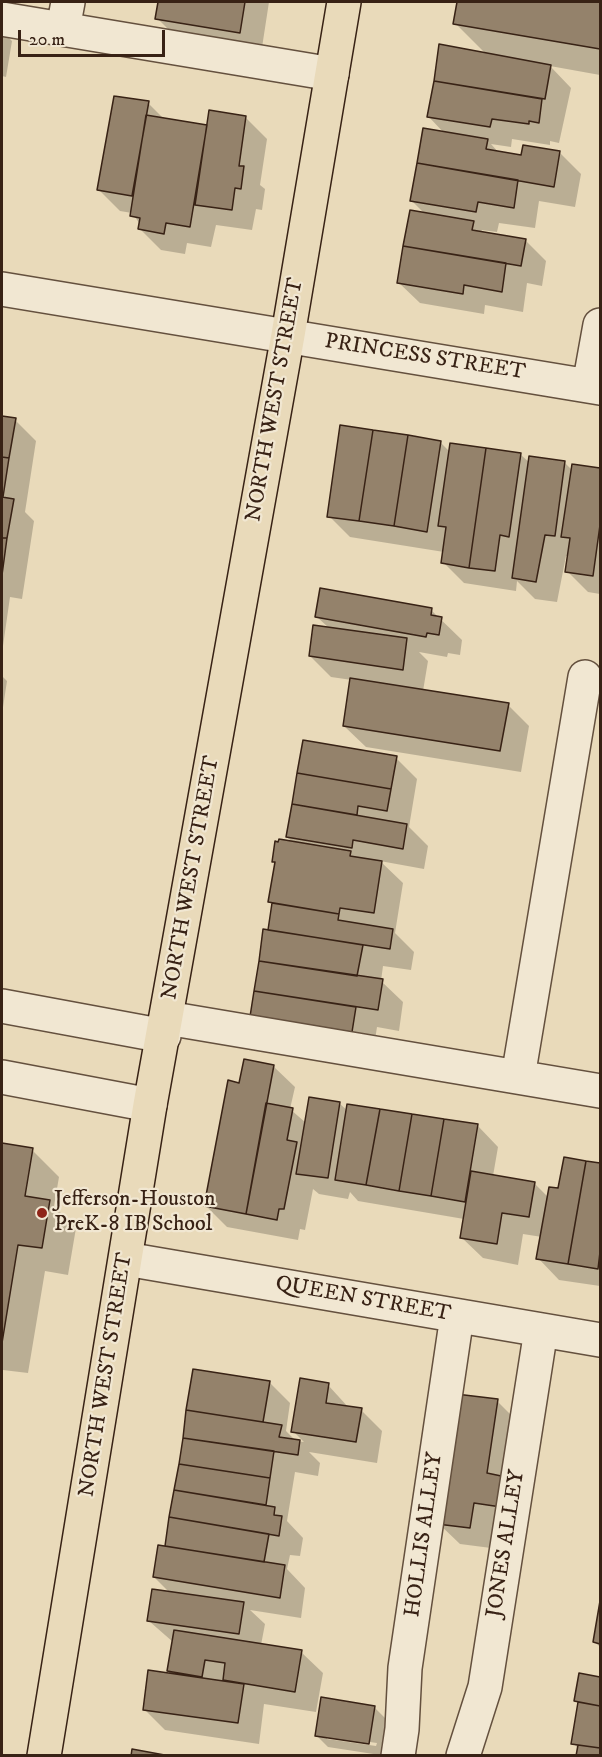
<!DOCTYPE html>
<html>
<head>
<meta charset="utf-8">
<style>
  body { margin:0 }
  #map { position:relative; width:602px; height:1757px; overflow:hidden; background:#e9daba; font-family:"IM FELL DW Pica",serif }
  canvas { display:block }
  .frame { position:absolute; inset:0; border:3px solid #382215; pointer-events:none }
  .scale { position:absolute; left:18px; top:30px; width:147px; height:27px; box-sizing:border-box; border:3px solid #382215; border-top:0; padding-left:8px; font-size:18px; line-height:21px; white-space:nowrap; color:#382215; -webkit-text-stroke:4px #f1e7d2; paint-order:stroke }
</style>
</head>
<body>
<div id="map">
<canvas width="602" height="1757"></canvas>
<div class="frame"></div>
<div class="scale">20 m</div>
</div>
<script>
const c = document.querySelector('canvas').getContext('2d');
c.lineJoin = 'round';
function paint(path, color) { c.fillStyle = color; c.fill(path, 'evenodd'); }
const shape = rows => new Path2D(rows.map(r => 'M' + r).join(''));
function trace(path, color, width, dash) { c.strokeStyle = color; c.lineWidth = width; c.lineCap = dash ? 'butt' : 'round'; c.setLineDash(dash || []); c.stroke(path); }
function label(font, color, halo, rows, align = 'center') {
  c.font = font + ' "IM FELL DW Pica",serif'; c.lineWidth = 4.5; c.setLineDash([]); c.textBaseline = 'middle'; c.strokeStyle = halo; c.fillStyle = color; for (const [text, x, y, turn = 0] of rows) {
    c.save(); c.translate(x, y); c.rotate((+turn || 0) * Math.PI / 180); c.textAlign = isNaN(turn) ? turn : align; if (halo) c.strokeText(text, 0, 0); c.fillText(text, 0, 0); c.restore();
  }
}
const shadow = shape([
  [160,2,269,2,261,54,178,39,157,18],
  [459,2,600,2,600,75,550,66,571,88,559,143,550,141,550,145,512,139,511,147,491,144,499,153,523,157,559,152,581,174,575,207,539,201,535,228,499,223,497,232,481,230,485,233,525,240,546,261,542,286,527,283,523,312,485,305,484,314,420,303,398,282,425,214,412,201,445,134,428,116,441,46,485,53,455,23],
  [2,31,12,41,6,77,2,76],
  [148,103,165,120,208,127,246,118,267,139,260,185,265,189,262,210,256,209,252,230,216,225,211,247,187,243,185,254,161,250,140,229,140,224,132,213,120,211,99,190],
  [2,418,15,420,36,441,25,512,34,521,22,599,10,597,2,653],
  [440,442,450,452,521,455,530,463,565,463,572,470,573,465,600,469,600,594,588,592,567,571,569,556,566,556,557,602,535,599,517,581,516,591,464,583,443,562,444,552,350,537,329,516],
  [431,610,462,640,460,655,448,653,447,657,419,652,428,661,423,691,508,705,529,726,521,772,366,747,344,726,352,680,331,677,310,656,329,628,317,617],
  [2,676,7,681,2,714],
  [304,742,396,758,417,779,409,827,428,846,424,869,380,861,403,883,395,933,414,952,411,970,383,966,381,981,403,1002,399,1031,377,1027,373,1053,251,1022,265,931,269,932,273,905,270,902,276,864,273,861,293,843,287,837],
  [273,1066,295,1087,290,1109,306,1123,340,1104,348,1111,477,1125,498,1147,493,1176,534,1183,549,1198,559,1190,565,1158,600,1165,600,1286,559,1280,538,1258,542,1237,523,1234,518,1265,483,1258,461,1237,464,1219,358,1201,350,1192,348,1199,319,1194,313,1189,305,1230,300,1229,298,1240,227,1227,206,1206,240,1084],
  [2,1145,32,1150,59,1177,54,1206,76,1228,68,1275,45,1271,28,1373,3,1370,2,1381],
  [194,1370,269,1382,290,1403,286,1431,296,1441,304,1442,293,1431,328,1385,349,1408,361,1410,382,1431,377,1463,309,1452,320,1463,318,1476,295,1472,287,1521,303,1538,300,1556,290,1555,287,1569,305,1588,301,1618,250,1610,265,1624,261,1645,301,1652,323,1673,316,1712,264,1704,259,1744,165,1730,144,1709,169,1673,173,1642,149,1621,170,1593,154,1577,166,1547],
  [497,1401,518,1422,491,1548,460,1544,438,1523],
  [600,1610,600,1647,595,1642],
  [581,1675,600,1679,600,1756,578,1756,579,1749,573,1743],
  [374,1707,386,1719,380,1755,328,1747,316,1735],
  [327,1736,377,1743,376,1746,327,1739]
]);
const building = shape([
  [158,2,245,2,240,33,155,19,158,2],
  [457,2,600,2,600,49,453,24,457,2],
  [439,44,551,65,545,99,434,81,439,44],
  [434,81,542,99,539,123,529,121,529,124,492,119,490,127,427,117,434,81],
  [114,96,149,101,132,196,97,190,114,96],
  [209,110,246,116,239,166,244,166,241,189,235,188,232,210,195,205,209,110],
  [146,115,207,125,190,227,166,223,164,234,138,229,140,218,130,216,146,115],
  [423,128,488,139,486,149,521,155,523,145,560,151,554,187,417,163,423,128],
  [417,163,518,180,514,208,478,202,476,212,410,201,417,163],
  [410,210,474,221,472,230,526,239,521,266,403,246,410,210],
  [403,246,506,263,502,292,464,285,463,294,397,283,403,246],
  [2,416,16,418,9,458,2,457,2,416],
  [340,425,373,430,359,521,327,517,340,425],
  [373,430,408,435,394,526,359,521,373,430],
  [408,435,441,441,427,532,394,526,408,435],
  [450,443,486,448,469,568,441,563,446,527,438,526,450,443],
  [486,448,521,453,509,537,500,535,495,571,469,568,486,448],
  [529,456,565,461,555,536,545,535,536,582,512,578,529,456],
  [2,457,9,458,3,497,2,497,2,457],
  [572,464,600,468,600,525,593,576,565,572,570,538,561,537,572,464],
  [2,497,14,499,7,538,2,538,2,497],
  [2,538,7,538,2,575,2,538],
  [320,588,432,608,431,615,442,617,439,635,427,633,426,637,315,617,320,588],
  [313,625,407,638,403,670,309,656,313,625],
  [350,678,509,703,500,751,343,726,350,678],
  [303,740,397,756,391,789,297,773,303,740],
  [297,773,391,789,387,811,358,806,357,815,292,804,297,773],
  [292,804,407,824,403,849,353,840,352,848,286,837,292,804],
  [279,839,351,851,350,856,382,861,374,913,340,908,339,914,268,902,275,862,272,862,275,841,278,842,279,839],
  [272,903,339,914,338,920,393,929,390,949,268,930,272,903],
  [263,929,363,945,357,976,259,961,263,929],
  [259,961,383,979,378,1010,254,991,259,961],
  [254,991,356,1007,352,1032,249,1023,254,991],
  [244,1059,274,1065,246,1214,204,1206,228,1080,239,1083,244,1059],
  [309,1097,340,1102,328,1178,296,1174,309,1097],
  [266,1103,293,1108,287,1140,297,1142,284,1209,279,1209,277,1220,246,1214,266,1103],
  [347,1104,380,1109,366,1185,335,1180,347,1104],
  [380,1109,412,1114,399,1191,366,1185,380,1109],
  [412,1114,444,1119,431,1196,399,1191,412,1114],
  [444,1119,478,1124,465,1202,431,1196,444,1119],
  [2,1143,33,1148,25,1196,50,1200,42,1248,18,1245,2,1343,2,1143],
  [564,1157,586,1161,568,1264,536,1259,549,1187,558,1188,564,1157],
  [586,1161,600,1163,600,1252,598,1269,568,1264,586,1161],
  [471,1171,535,1182,529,1217,502,1213,497,1244,460,1238,471,1171],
  [193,1369,270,1381,263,1422,186,1410,193,1369],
  [300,1378,329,1383,326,1403,362,1408,356,1442,291,1432,300,1378],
  [456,1394,498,1399,487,1473,506,1477,501,1507,474,1503,470,1528,437,1524,456,1394],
  [186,1410,282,1425,279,1437,300,1440,298,1455,183,1438,186,1410],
  [183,1438,274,1451,270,1478,179,1464,183,1438],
  [179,1464,270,1478,266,1505,174,1490,179,1464],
  [174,1490,275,1507,274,1515,282,1516,279,1536,169,1517,174,1490],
  [169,1517,269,1534,264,1562,165,1546,169,1517],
  [158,1545,285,1565,280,1598,153,1577,158,1545],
  [152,1589,244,1602,239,1634,147,1621,152,1589],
  [600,1601,600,1644,593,1642,600,1601],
  [174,1630,302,1650,295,1692,223,1680,225,1663,205,1660,202,1677,167,1671,174,1630],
  [148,1670,244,1684,238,1723,143,1710,148,1670],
  [579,1673,600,1677,600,1706,574,1701,579,1673],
  [321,1697,375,1706,369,1744,315,1736,321,1697],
  [578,1702,600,1706,600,1748,571,1744,578,1702],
  [578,1745,600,1748,600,1756,576,1756,578,1745],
  [132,1749,170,1756,131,1756,132,1749]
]);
const minor = shape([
  [2,19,332,74],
  [63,29,68,2],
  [2,289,600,388],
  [589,386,600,325],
  [2,1006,164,1036],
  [167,1018,600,1091],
  [2,1077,150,1105],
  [518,1077,585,677],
  [126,1259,600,1340],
  [398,1756,402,1729,405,1668,457,1316],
  [463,1756,485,1687,541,1330]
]);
const major = shape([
  [44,1756,150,1105,288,335,344,2]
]);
const markers = [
  [42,1213,6,"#8f2418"]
];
const streetNames = [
  ["PRINCESS STREET",425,358,9],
  ["NORTH WEST STREET",276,400,-80],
  ["NORTH WEST STREET",192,878,-80],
  ["QUEEN STREET",363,1300,10],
  ["NORTH WEST STREET",107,1375,-81],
  ["HOLLIS ALLEY",425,1535,-82],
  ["JONES ALLEY",507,1544,-81]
];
const poiNames = [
  ["Jefferson-Houston",54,1200],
  ["PreK-8 IB School",54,1225]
];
paint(shadow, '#0003');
paint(building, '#94826b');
trace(building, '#382215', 1.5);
trace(minor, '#64503e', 36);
trace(major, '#382215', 36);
trace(minor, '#f1e7d2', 33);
trace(major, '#e9daba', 33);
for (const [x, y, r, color] of markers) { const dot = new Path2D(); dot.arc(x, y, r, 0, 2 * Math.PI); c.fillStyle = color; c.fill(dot); trace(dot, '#f1e7d2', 2); }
label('22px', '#382215', '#f1e7d2', streetNames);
label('22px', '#382215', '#f1e7d2', poiNames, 'left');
</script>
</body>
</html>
